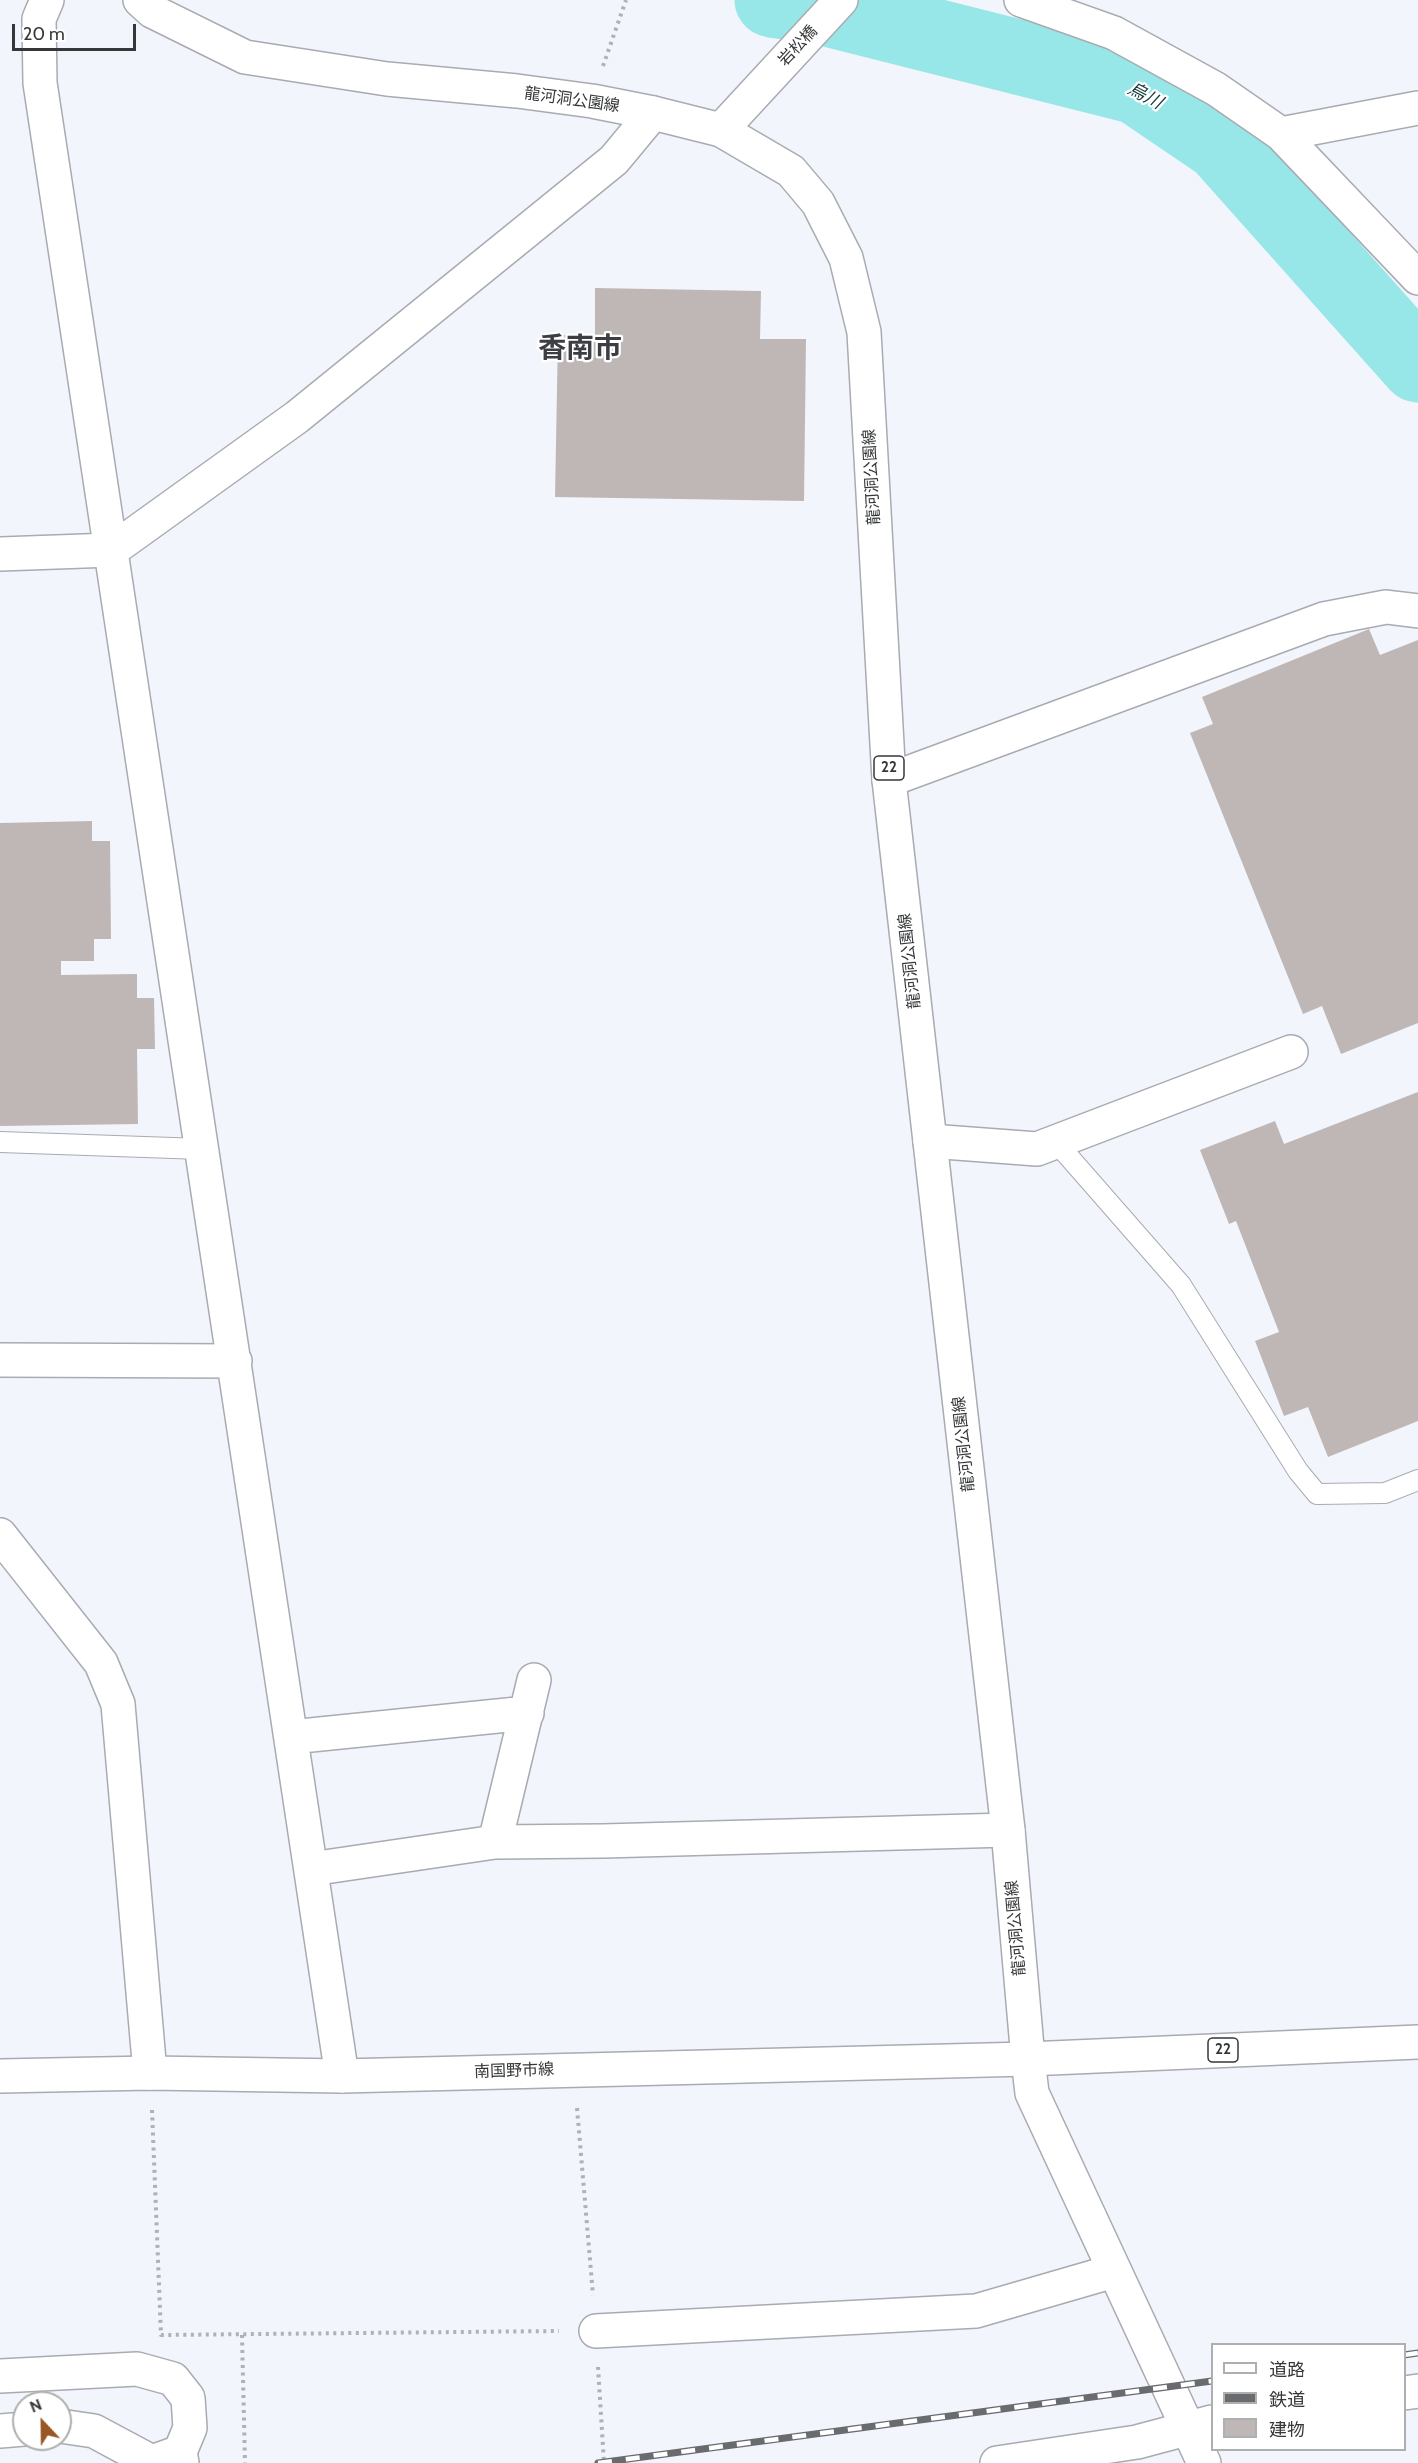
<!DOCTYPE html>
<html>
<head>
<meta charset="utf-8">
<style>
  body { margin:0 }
  #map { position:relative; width:1418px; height:2463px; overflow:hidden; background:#f2f5fc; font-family:Cabin,"Noto Sans JP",sans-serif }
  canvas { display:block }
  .legend { position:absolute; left:1211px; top:2343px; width:195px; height:108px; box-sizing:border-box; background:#fff; border:2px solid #aeafb0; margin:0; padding:8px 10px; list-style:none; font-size:18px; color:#353739 }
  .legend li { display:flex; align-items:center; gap:12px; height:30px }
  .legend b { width:30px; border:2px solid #aeafb0 }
  .north { position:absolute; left:12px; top:2391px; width:60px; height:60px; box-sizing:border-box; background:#fff; border:2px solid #aeafb0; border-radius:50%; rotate:338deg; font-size:16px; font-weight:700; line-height:24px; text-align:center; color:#353739 }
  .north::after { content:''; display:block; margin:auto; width:21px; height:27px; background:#995823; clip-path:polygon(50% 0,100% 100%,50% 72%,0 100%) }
  .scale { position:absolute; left:12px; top:24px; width:124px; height:27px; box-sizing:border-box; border:3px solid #353739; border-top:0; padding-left:8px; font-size:18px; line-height:21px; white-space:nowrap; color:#353739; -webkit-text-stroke:4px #fff; paint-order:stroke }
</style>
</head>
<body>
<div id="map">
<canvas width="1418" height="2463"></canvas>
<ul class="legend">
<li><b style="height:8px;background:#fff"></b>道路</li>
<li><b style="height:8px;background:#696b6f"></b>鉄道</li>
<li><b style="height:16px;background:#bfb7b6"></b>建物</li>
</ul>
<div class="north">N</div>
<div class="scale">20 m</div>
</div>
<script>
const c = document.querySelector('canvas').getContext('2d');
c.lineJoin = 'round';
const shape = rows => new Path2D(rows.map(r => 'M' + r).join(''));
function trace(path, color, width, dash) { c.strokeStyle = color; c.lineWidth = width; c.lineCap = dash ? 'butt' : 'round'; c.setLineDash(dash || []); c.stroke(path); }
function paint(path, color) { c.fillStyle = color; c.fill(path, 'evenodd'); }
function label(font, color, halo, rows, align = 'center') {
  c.font = font + ' Cabin,"Noto Sans JP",sans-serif'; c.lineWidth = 4.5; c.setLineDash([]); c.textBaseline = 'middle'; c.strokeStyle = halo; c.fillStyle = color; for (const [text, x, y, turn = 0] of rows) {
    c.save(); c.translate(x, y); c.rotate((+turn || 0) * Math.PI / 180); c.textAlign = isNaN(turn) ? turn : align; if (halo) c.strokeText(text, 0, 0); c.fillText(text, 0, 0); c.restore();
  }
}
const river = shape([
  [772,0,815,6,1137,87,1221,144,1418,365]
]);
const building = shape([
  [595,288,761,291,760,339,806,339,804,501,555,497,558,335,595,336],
  [1369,629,1380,655,1418,640,1418,1023,1341,1054,1322,1006,1303,1014,1190,733,1213,724,1202,697],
  [92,821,92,841,110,841,111,939,94,939,94,961,61,961,61,975,137,974,137,998,154,998,155,1049,137,1049,138,1124,0,1126,0,823],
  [1418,1092,1418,1421,1328,1457,1308,1407,1284,1416,1255,1341,1279,1332,1236,1221,1229,1224,1200,1150,1275,1121,1284,1144]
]);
const path = shape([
  [603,66,626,0],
  [577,2108,593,2295],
  [152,2110,161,2335,559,2331],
  [242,2335,245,2463],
  [598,2367,604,2463]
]);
const service = shape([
  [1055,1141,1181,1285,1298,1471,1317,1494,1385,1493,1418,1480],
  [0,1142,202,1149]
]);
const minor = shape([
  [47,0,39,19,40,83,342,2076],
  [1021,0,1114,33,1216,89,1281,134,1418,278],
  [1281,134,1418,108],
  [112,550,297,417,614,160,653,113],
  [889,780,1324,619,1386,607,1418,611],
  [930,1141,1037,1149,1291,1052],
  [0,1360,235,1361],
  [0,1535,101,1663,118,1704,150,2073],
  [291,1737,527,1713],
  [495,1842,603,1841,1008,1830],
  [311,1869,495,1842,534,1680],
  [596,2331,976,2311,1114,2271],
  [0,2376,137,2369,173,2379,188,2398,190,2428,180,2452,152,2462,94,2431,60,2426],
  [0,2431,24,2429]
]);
const tertiary = shape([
  [721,130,841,0],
  [0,554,112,550],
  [1028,2059,1032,2093,1204,2463],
  [1404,2393,1418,2391],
  [180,2452,182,2463],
  [997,2463,1137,2442,1212,2422]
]);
const secondary = shape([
  [0,2076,150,2073,342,2076,1028,2059]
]);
const primary = shape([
  [140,0,152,11,245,57,387,79,517,91,592,101,653,113,721,130,791,171,818,203,846,258,864,332,889,780,1008,1830,1028,2059,1418,2042]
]);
const rail = shape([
  [1404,2355,1418,2353],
  [598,2463,1212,2381]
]);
const shields = [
  [889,768,30],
  [1223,2050,30]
];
const shieldNames = [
  ["22",889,768],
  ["22",1223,2050]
];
const streetNames = [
  ["岩松橋",798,46,-47],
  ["龍河洞公園線",572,100,8],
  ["龍河洞公園線",872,477,-93],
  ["龍河洞公園線",910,961,-96],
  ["龍河洞公園線",964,1444,-96],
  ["龍河洞公園線",1016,1928,-95],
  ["南国野市線",514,2071,-2]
];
const waterNames = [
  ["烏川",1145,96,28]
];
const townNames = [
  ["香南市",580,349]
];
trace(river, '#97e7e8', 75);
paint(building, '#bfb7b6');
trace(service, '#a8abb1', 22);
trace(minor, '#a8abb1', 36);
trace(tertiary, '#a8abb1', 36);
trace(secondary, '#a8abb1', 36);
trace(primary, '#a8abb1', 36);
trace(path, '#aeb1b6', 4, [3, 4.5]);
trace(service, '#fff', 20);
trace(minor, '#fff', 33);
trace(tertiary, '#fff', 33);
trace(secondary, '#fff', 33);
trace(primary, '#fff', 33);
trace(rail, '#696b6f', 7);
trace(rail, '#fff', 4.5, [14]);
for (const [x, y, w] of shields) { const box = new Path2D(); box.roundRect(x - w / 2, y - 12, w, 24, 4.5); c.fillStyle = '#fff'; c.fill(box); trace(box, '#353739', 1.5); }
label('bold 15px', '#353739', null, shieldNames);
label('16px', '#353739', '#fff', streetNames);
label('italic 18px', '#133a3b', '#fff', waterNames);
label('bold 28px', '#3c3e44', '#fff', townNames);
</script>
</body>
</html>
